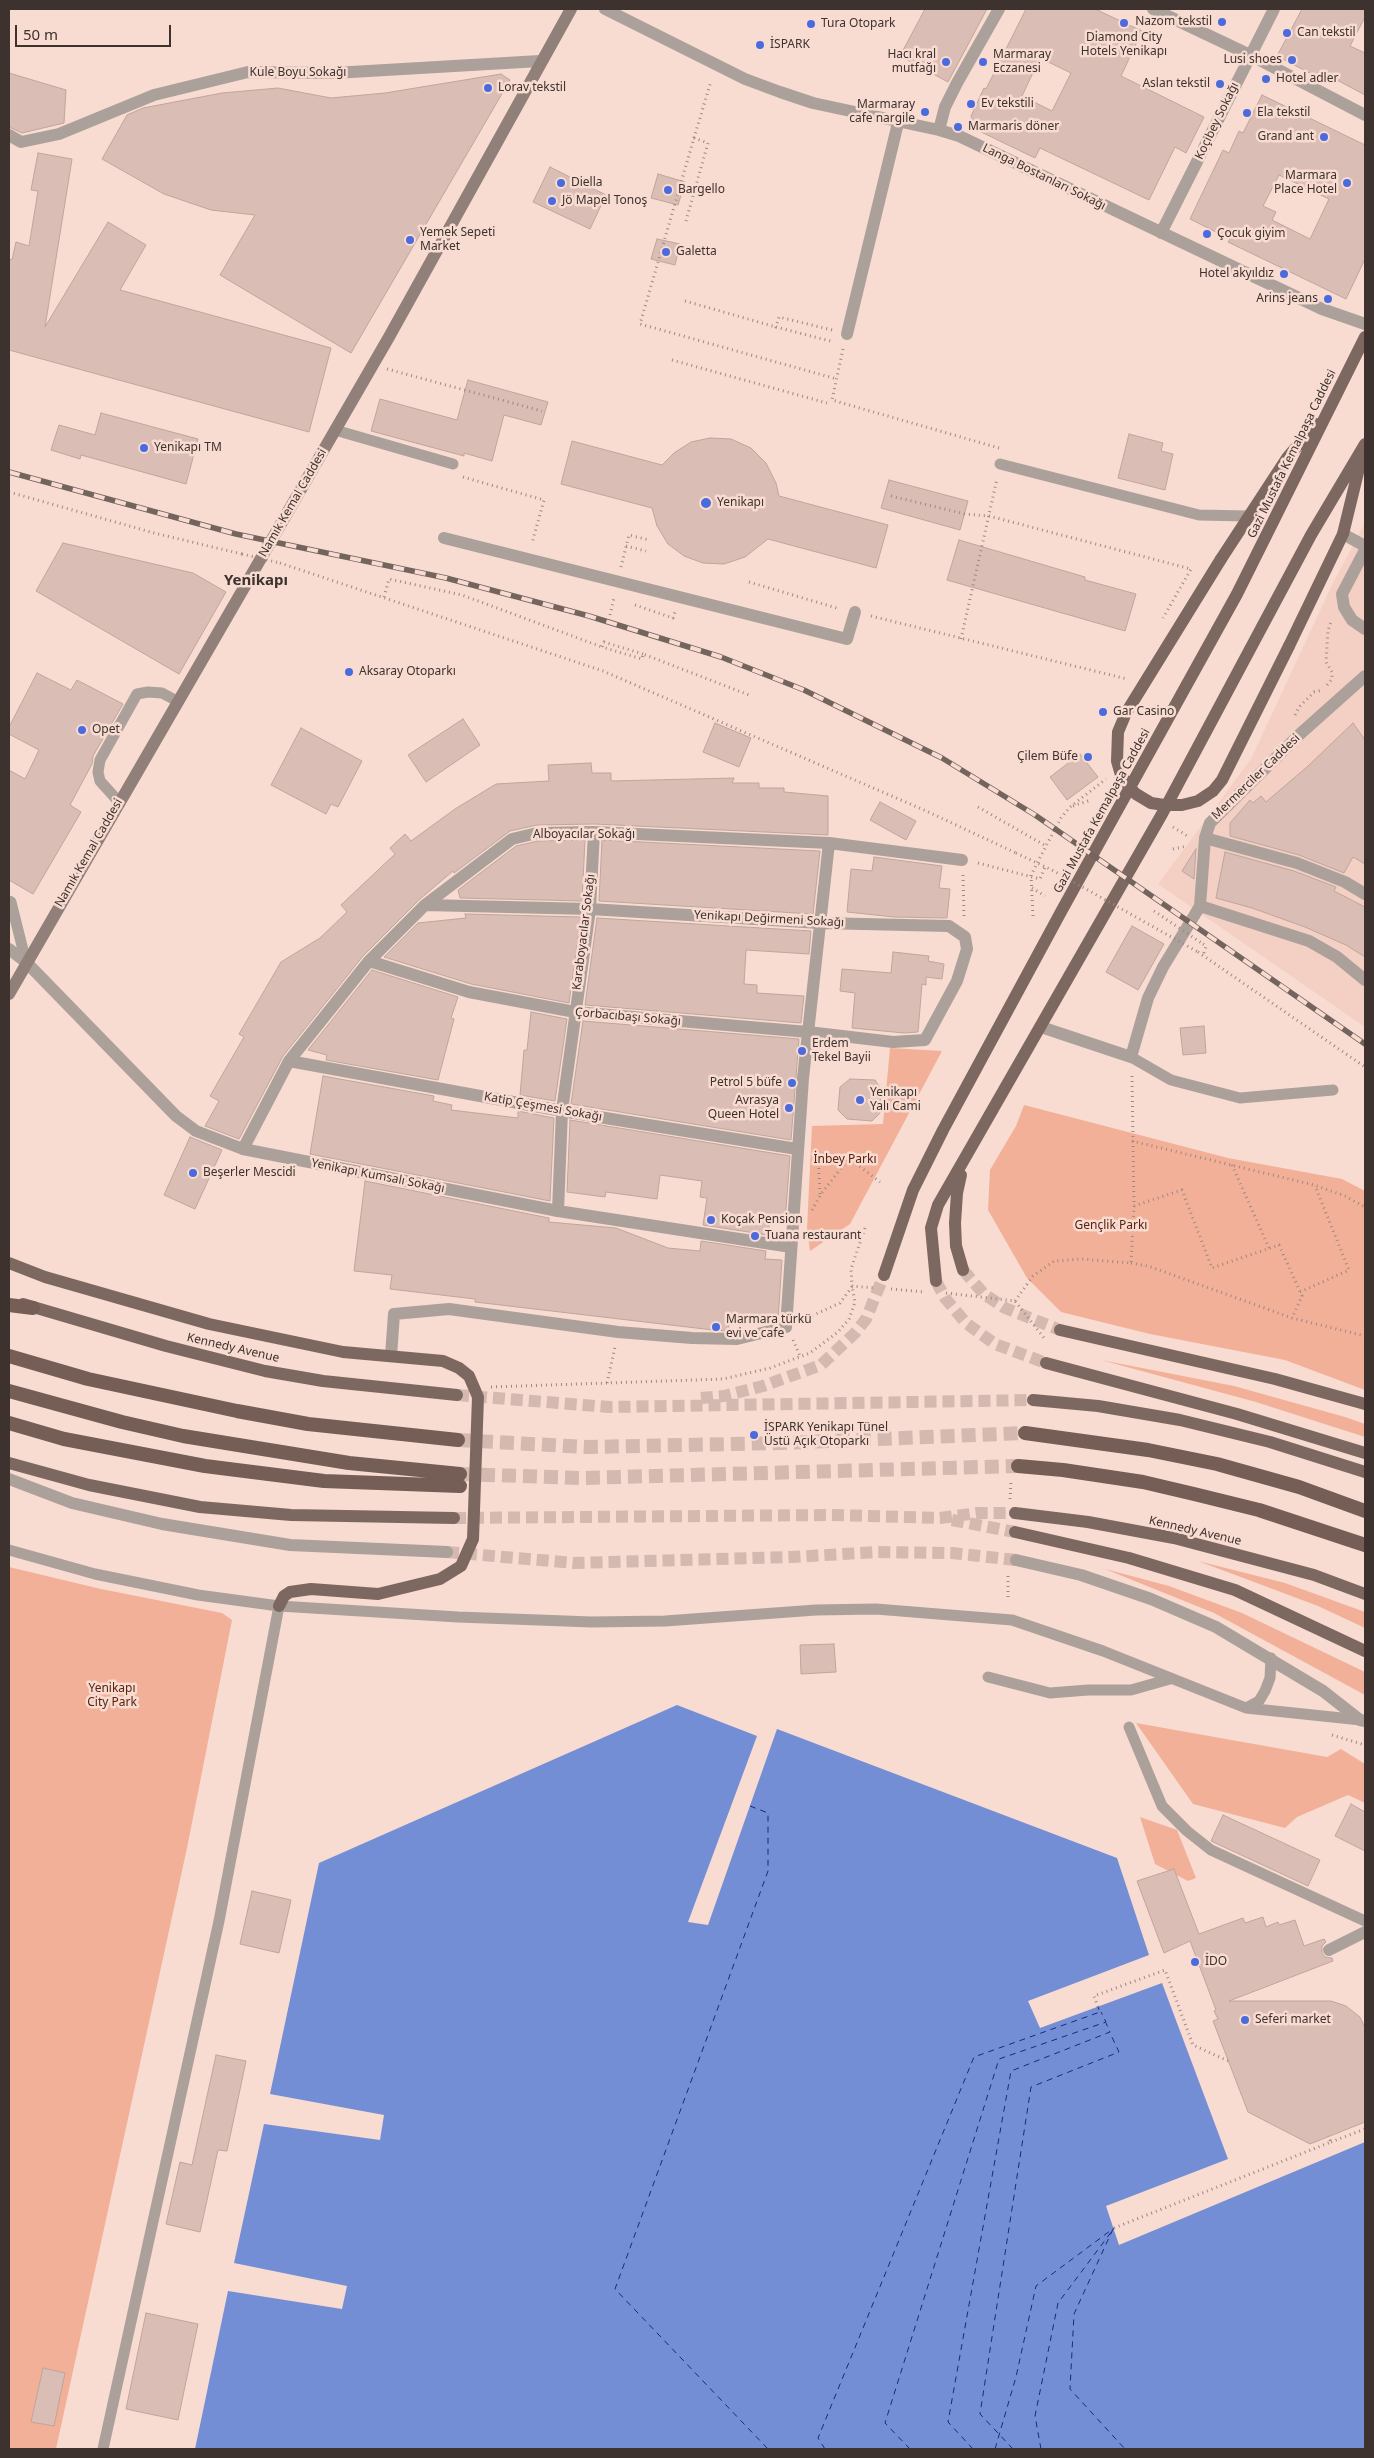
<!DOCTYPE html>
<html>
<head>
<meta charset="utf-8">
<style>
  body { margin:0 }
  #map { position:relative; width:1374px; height:2458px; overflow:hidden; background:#f8dbd1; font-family:"Noto Sans",sans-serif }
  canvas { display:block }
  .frame { position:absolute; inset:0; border:10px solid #3d322e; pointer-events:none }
  .scale { position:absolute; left:15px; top:25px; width:156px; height:22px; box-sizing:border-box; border:2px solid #3d322e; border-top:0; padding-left:6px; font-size:15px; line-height:18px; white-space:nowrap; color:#3d322e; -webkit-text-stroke:4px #f8dbd1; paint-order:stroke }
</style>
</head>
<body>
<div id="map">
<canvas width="1374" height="2458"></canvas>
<div class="frame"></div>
<div class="scale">50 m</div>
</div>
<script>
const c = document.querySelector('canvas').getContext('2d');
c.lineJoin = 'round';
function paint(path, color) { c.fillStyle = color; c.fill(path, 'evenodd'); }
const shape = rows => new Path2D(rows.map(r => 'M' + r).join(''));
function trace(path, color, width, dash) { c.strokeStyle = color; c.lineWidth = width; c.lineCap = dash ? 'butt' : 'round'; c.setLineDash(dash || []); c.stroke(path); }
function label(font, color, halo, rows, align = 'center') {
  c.font = font + ' "Noto Sans",sans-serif'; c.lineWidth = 5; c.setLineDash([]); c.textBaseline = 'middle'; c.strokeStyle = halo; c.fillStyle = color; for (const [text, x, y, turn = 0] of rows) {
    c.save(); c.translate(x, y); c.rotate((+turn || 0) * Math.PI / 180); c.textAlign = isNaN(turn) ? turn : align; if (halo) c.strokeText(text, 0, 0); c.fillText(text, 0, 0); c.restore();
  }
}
const built = shape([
  [1365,523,1365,1027,1158,884,1251,759,1333,583]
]);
const green = shape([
  [890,1048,942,1051,850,1224,810,1251,807,1229,812,1126,883,1124],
  [1024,1105,1228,1158,1342,1179,1365,1191,1365,1390,1285,1360,1150,1334,1061,1312,1027,1278,988,1210,990,1170,1016,1126],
  [1101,1360,1234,1386,1345,1417,1365,1424,1365,1437,1256,1402],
  [1198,1561,1285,1583,1365,1612,1365,1628,1318,1606],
  [9,1567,101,1589,222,1613,232,1620,187,1848,56,2449,9,2449],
  [1105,1569,1169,1586,1242,1613,1365,1672,1365,1695,1214,1613],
  [1136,1723,1327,1757,1341,1749,1365,1764,1365,1803,1348,1795,1297,1817,1285,1828,1193,1804],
  [1140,1817,1177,1830,1196,1878,1188,1881,1155,1864]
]);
const water = shape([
  [677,1705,757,1736,688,1922,708,1925,777,1729,1117,1858,1149,1955,1028,2001,1040,2028,1162,1983,1228,2159,1106,2206,1119,2245,1365,2142,1365,2449,195,2449,228,2291,342,2309,347,2286,234,2263,264,2124,380,2140,384,2115,270,2094,319,1863]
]);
const ferry = shape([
  [750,1806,768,1813,768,1871,615,2289,768,2449],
  [1113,2229,1074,2314,1070,2389,1125,2449],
  [825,2449,818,2438,974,2057,1100,2012,1098,2007],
  [910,2449,885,2423,999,2059,1106,2022,1101,2012],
  [973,2449,948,2422,1011,2071,1110,2032,1106,2023],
  [995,2449,1016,2377,1036,2286,1114,2228],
  [1013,2449,980,2414,1031,2087,1119,2052,1110,2033],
  [1041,2449,1035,2416,1058,2303,1112,2231]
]);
const building = shape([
  [925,9,987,9,948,82,900,56,925,9],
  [1026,9,1095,9,1142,31,1121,76,1204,117,1186,153,1175,147,1149,200,1040,148,1035,158,975,129,971,116,984,88,986,89,1026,9],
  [1040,58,1071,73,1052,111,1022,96,1040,58],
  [1302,9,1365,9,1365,17,1350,46,1365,53,1365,95,1322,72,1319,78,1277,56,1302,9],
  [9,73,66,90,64,123,22,133,9,127,9,73],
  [501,74,510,80,351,353,220,275,255,215,211,210,164,194,102,159,127,115,143,108,222,93,278,88,331,98,385,93,501,74],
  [1262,95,1365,145,1365,259,1346,299,1228,242,1230,239,1190,219,1223,150,1229,153,1239,131,1243,133,1262,95],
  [1279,175,1329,199,1310,239,1272,220,1276,212,1263,206,1279,175],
  [38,153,72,159,45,327,108,222,146,245,120,290,331,348,309,432,9,350,9,259,12,260,16,242,29,246,38,191,31,190,38,153],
  [550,167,606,195,590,229,533,202,550,167],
  [658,174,685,182,678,205,651,198,658,174],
  [657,239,680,244,675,265,651,259,657,239],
  [468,380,548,402,541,425,504,415,492,461,464,453,464,456,371,431,380,399,457,420,468,380],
  [101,413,198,439,186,484,81,455,80,459,51,450,59,425,95,435,101,413],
  [1129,434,1163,443,1161,451,1173,454,1165,490,1118,478,1129,434],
  [710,438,731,439,751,448,766,463,776,483,779,496,888,525,876,568,768,539,745,557,724,564,703,563,684,556,668,544,657,526,652,508,561,484,572,441,662,465,674,453,691,442,710,438],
  [889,480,968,501,960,530,881,508,889,480],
  [959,540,1085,577,1085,580,1136,594,1125,631,947,580,959,540],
  [63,543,193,573,226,592,179,674,36,591,63,543],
  [37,673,71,690,77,680,123,704,93,756,92,764,70,805,81,812,33,894,9,880,9,770,25,779,39,750,9,734,9,727,37,673],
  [463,719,480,745,426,782,408,755,463,719],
  [715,723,751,738,739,767,703,752,715,723],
  [1353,723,1365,740,1365,864,1353,857,1344,873,1299,855,1230,836,1230,823,1250,800,1253,803,1261,796,1266,802,1307,767,1353,723],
  [301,728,362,761,338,807,331,804,326,814,271,785,301,728],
  [1080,754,1098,777,1067,800,1050,777,1080,754],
  [591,763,592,773,611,773,611,781,734,778,732,783,759,783,759,788,784,788,784,792,828,796,828,835,594,824,537,825,510,831,454,873,453,871,420,899,363,956,283,1056,239,1139,205,1126,219,1101,210,1096,244,1037,239,1034,281,962,320,938,347,912,341,905,395,854,390,848,405,834,411,841,455,809,496,784,549,781,548,765,591,763],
  [880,802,916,821,906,840,870,820,880,802],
  [585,840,582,901,460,898,458,890,516,846,538,841,585,840],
  [602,840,820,851,813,914,599,901,602,840],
  [1196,849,1194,879,1182,871,1196,849],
  [1225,852,1294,871,1336,887,1334,891,1365,907,1365,957,1346,945,1305,927,1252,908,1216,898,1225,852],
  [874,857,942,866,939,888,950,889,947,918,894,917,847,912,851,869,872,871,874,857],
  [465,914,581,917,569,1003,471,984,384,957,418,923,466,918,465,914],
  [597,918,811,931,809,954,746,950,744,984,757,985,757,993,804,996,801,1023,585,1005,597,918],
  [1132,926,1164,944,1138,990,1106,972,1132,926],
  [893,952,929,956,928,961,944,964,942,979,926,977,926,985,922,984,918,1032,904,1033,852,1028,855,993,840,991,842,969,891,973,893,952],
  [372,970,458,997,451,1018,454,1019,438,1080,326,1060,327,1055,308,1050,372,970],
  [531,1012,567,1019,555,1101,520,1095,524,1050,527,1050,531,1012],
  [583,1021,799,1039,791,1140,571,1104,583,1021],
  [1204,1026,1206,1053,1183,1055,1180,1028,1204,1026],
  [323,1076,434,1096,433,1101,452,1105,451,1110,518,1118,518,1111,554,1118,550,1201,310,1154,323,1076],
  [850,1079,875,1080,881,1089,880,1113,872,1121,847,1119,838,1110,840,1087,850,1079],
  [570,1120,790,1156,785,1222,770,1220,768,1235,703,1225,707,1198,700,1197,702,1181,660,1175,657,1199,606,1192,605,1197,567,1192,570,1120],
  [190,1137,222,1150,195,1209,164,1195,190,1137],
  [365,1181,549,1218,549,1222,616,1228,668,1248,700,1251,701,1241,766,1251,765,1259,782,1260,778,1321,770,1323,730,1318,728,1331,713,1330,475,1302,475,1299,390,1289,392,1275,354,1271,365,1181],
  [834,1644,836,1672,801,1674,800,1645,834,1644],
  [1351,1804,1365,1812,1365,1851,1335,1836,1351,1804],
  [1223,1815,1320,1860,1308,1886,1211,1841,1223,1815],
  [1174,1869,1199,1934,1243,1918,1245,1923,1263,1917,1266,1927,1278,1922,1279,1925,1295,1920,1304,1946,1324,1939,1326,1942,1322,1946,1322,1953,1325,1957,1332,1958,1333,1961,1229,2001,1331,2001,1346,2006,1360,2017,1365,2028,1365,2122,1310,2144,1248,2112,1213,2021,1218,2019,1214,2011,1216,2010,1190,1941,1164,1953,1137,1881,1174,1869],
  [252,1891,291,1900,279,1953,240,1944,252,1891],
  [216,2055,246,2061,227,2151,218,2150,200,2232,166,2224,180,2162,192,2165,216,2055],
  [146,2313,198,2324,178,2420,126,2409,146,2313],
  [43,2368,65,2373,54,2426,31,2422,43,2368]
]);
const minorTunnel = shape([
  [447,1552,574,1563,792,1557,878,1552,952,1553,1016,1560]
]);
const primaryTunnel = shape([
  [963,1270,984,1294,1005,1308,1060,1330],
  [936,1281,945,1298,966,1323,995,1344,1046,1363],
  [457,1395,609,1407,1033,1400],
  [701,1398,724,1396,763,1386,821,1365,855,1333,866,1319,884,1275],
  [454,1518,831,1515,940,1518,978,1513,1015,1513],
  [952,1520,1015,1532]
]);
const trunkTunnel = shape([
  [458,1440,588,1447,781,1443,1025,1433],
  [460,1474,582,1478,1018,1466]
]);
const path = shape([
  [694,138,711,81],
  [686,221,708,143,694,138,640,324,837,379],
  [685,301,776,327],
  [832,330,779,317,776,327,834,342],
  [843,349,832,400,999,448],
  [672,360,827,403],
  [387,369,542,411],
  [463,477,544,500,532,543],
  [9,492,154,533,242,554],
  [891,496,965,514,989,516,1191,569,1163,618],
  [626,546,646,551],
  [280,563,603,671,924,810,1016,853],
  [621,567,629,535,649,540],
  [749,582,840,609],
  [384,597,389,579,462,595,602,647],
  [635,605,673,618,675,612],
  [610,615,614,598],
  [871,616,1127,679],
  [961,639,997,479],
  [643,654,604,642,602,647,642,659,643,654,749,695],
  [1327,685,1332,679,1332,672,1326,662,1328,630,1332,620],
  [1295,715,1299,707,1314,692,1323,690],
  [1073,806,1091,800],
  [978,807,1046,846],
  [1173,827,1189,837],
  [1173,849,1187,846],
  [978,863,1040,879,1045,867],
  [963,875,964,917],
  [1032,888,1045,896],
  [1033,916,1031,875,1046,846,1061,818,1070,807,1106,779],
  [1203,944,1206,946,1203,956],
  [1198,952,1365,1067],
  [1132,1141,1314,1185,1345,1196,1365,1207],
  [813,1152,849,1158,880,1182],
  [818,1153,820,1194],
  [1232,1165,1269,1248],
  [1134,1206,1182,1190,1212,1268,1279,1245,1302,1296,1292,1318],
  [812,1210,821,1194,849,1158],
  [865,1228,851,1269,852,1286,875,1288],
  [1131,1263,1148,1266,1292,1318,1365,1336],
  [891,1289,925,1292],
  [1300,1292,1349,1270,1315,1186],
  [946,1293,1015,1301,1044,1338],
  [1015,1301,1033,1276,1054,1261,1081,1259,1131,1263,1134,1206,1132,1076],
  [803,1320,840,1303,852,1287],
  [793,1340,800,1356],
  [607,1383,615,1347],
  [491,1387,723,1379,770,1368,810,1353,838,1332,849,1319,855,1302,852,1286],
  [1010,1499,1011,1480],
  [1008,1597,1008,1575],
  [1332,1735,1365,1745],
  [1098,2007,1094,1996,1165,1970,1193,2045,1228,2061],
  [1331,2142,1365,2129],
  [1114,2228,1331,2142,1328,2136]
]);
const service = shape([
  [335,430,453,464],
  [1000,464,1199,515,1247,516],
  [119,802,100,781,98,772,100,760,137,694,148,692,162,693,177,701],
  [9,901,11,902,26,962],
  [1131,1057,1171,1080,1240,1098,1333,1090],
  [9,1550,95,1574,198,1595,279,1606,458,1617,592,1622,665,1621,816,1610,876,1609,1012,1620,1103,1651,1246,1708,1361,1720],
  [988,1677,1050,1693,1088,1690,1131,1690,1170,1679],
  [1246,1708,1259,1701,1265,1691,1270,1678,1271,1658],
  [1129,1727,1162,1806,1187,1831,1211,1850,1365,1921],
  [103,2449,219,1921,279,1606]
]);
const pedestrian = shape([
  [847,334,898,123],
  [444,538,847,639,855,612],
  [1329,1950,1365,1932]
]);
const minor = shape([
  [605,9,745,79,780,92,813,103,939,130,959,136,1322,309,1365,324],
  [939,130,945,107,957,83,999,9],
  [9,135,21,142,59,134,154,95,248,72,334,73,540,61],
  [1161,233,1274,9],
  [1343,534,1365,546],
  [1365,550,1342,594,1344,607,1352,620,1365,629],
  [594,832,590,909,562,1111,558,1211,791,1247],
  [1205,838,1297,863,1345,882,1365,894],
  [1200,906,1309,941,1337,957,1365,980],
  [9,949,26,962],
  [369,961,469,992,575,1012,808,1032,893,1042,925,1040,957,981,967,949,965,937,949,926,820,923,590,909,425,905],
  [1041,1027,1131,1057,1148,998,1163,967,1200,906,1205,838,1210,823,1300,734,1365,676],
  [289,1061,562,1111,797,1149],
  [243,1149,289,1061,369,961,425,905,512,839,537,833,594,832,829,843,962,860],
  [391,1356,394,1314,449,1309,618,1332,692,1338,737,1339,786,1327,803,1078,829,843],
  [9,1479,72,1503,162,1524,290,1545,447,1552],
  [1016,1560,1081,1575,1151,1599,1216,1627,1323,1691,1360,1720,1365,1721]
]);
const tertiary = shape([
  [1153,9,1250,55,1365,115],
  [26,962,176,1116,196,1131,243,1149,558,1211]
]);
const secondary = shape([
  [9,994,389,337,571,9]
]);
const primary = shape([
  [1221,559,1287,458,1316,424],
  [1289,646,1343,534,1361,460],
  [961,1175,957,1193,955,1223,956,1246,963,1270],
  [9,1263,45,1277,209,1324,343,1352,443,1361,459,1368,469,1376,478,1397,473,1539,461,1566,440,1579,378,1594,311,1589,290,1592,284,1596,279,1606],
  [884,1275,913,1190,943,1130,1062,910,1237,594,1365,337],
  [936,1281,931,1228,938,1205,1162,814,1311,535,1365,444],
  [23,1304,166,1346,265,1371,323,1381,457,1395],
  [1060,1330,1275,1379,1365,1404],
  [1046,1363,1237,1414,1365,1453],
  [1033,1400,1098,1406,1180,1420,1270,1442,1365,1472],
  [9,1463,89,1485,200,1507,291,1515,454,1518],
  [1015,1513,1088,1522,1174,1538,1314,1575,1365,1594],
  [1015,1532,1129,1558,1235,1590,1365,1651]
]);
const trunk = shape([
  [9,1305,33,1308],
  [9,1356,88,1379,237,1411,308,1424,458,1440],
  [9,1391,122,1422,183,1436,349,1463,460,1474],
  [9,1423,64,1439,205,1466,324,1481,460,1486],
  [1025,1433,1148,1450,1217,1464,1299,1487,1365,1511],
  [1018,1466,1063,1470,1143,1482,1194,1494,1259,1510,1365,1545]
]);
const rail = shape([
  [9,472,236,534,446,578,589,616,721,657,804,690,942,758,1035,815,1365,1044]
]);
const pathBridge = shape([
  [242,554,280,563],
  [1016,853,1054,871,1198,952],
  [1154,911,1203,944]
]);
const primaryBridge = shape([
  [1221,559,1126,713,1118,732,1117,761,1121,775,1130,788,1136,794,1151,803,1164,805,1182,805,1198,801,1213,791,1222,780,1289,646]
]);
const markers = [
  [1222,22,5,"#4a6add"],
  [1124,23,5,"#4a6add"],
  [811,24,5,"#4a6add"],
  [1287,33,5,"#4a6add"],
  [760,45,5,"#4a6add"],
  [1292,60,5,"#4a6add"],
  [946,62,5,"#4a6add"],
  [983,62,5,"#4a6add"],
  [1266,79,5,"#4a6add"],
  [1220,84,5,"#4a6add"],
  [488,88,5,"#4a6add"],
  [971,104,5,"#4a6add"],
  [925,112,5,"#4a6add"],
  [1247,113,5,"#4a6add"],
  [958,127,5,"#4a6add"],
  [1324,137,5,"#4a6add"],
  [561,183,5,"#4a6add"],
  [1347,183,5,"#4a6add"],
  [668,190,5,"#4a6add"],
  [552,201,5,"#4a6add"],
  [1207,234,5,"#4a6add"],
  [410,240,5,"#4a6add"],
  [666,252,5,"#4a6add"],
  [1284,274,5,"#4a6add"],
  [1328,299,5,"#4a6add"],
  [144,448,5,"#4a6add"],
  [706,503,6,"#4a6add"],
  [349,672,5,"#4a6add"],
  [1103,712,5,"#4a6add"],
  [82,730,5,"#4a6add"],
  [1088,757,5,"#4a6add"],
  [802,1051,5,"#4a6add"],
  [792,1083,5,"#4a6add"],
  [860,1100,5,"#4a6add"],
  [789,1108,5,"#4a6add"],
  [193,1173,5,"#4a6add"],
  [711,1220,5,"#4a6add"],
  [755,1236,5,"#4a6add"],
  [716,1327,5,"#4a6add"],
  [754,1435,5,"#4a6add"],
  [1195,1962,5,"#4a6add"],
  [1245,2020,5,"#4a6add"]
];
const poiNames = [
  ["Nazom tekstil",1212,22,"right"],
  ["Tura Otopark",821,24],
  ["Can tekstil",1297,33],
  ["Diamond City",1124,38,"center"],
  ["Hotels Yenikapı",1124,52,"center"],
  ["İSPARK",770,45],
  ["Hacı kral",936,55,"right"],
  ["mutfağı",936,69,"right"],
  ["Marmaray",993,55],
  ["Eczanesi",993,69],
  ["Lusi shoes",1282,60,"right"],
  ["Hotel adler",1276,79],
  ["Aslan tekstil",1210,84,"right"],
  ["Lorav tekstil",498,88],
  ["Ev tekstili",981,104],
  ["Marmaray",915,105,"right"],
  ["cafe nargile",915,119,"right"],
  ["Ela tekstil",1257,113],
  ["Marmaris döner",968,127],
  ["Grand ant",1314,137,"right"],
  ["Marmara",1337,176,"right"],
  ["Place Hotel",1337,190,"right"],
  ["Diella",571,183],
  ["Bargello",678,190],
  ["Jö Mapel Tonoş",562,201],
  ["Yemek Sepeti",420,233],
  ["Market",420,247],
  ["Çocuk giyim",1217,234],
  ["Galetta",676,252],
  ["Hotel akyıldız",1274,274,"right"],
  ["Arins jeans",1318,299,"right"],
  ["Yenikapı TM",154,448],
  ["Yenikapı",717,503],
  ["Aksaray Otoparkı",359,672],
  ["Gar Casino",1113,712],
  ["Opet",92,730],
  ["Çilem Büfe",1078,757,"right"],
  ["Erdem",812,1044],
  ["Tekel Bayii",812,1058],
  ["Petrol 5 büfe",782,1083,"right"],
  ["Yenikapı",870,1093],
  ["Yalı Cami",870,1107],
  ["Avrasya",779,1101,"right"],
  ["Queen Hotel",779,1115,"right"],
  ["Beşerler Mescidi",203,1173],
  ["Koçak Pension",721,1220],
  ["Tuana restaurant",765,1236],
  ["Marmara türkü",726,1320],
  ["evi ve cafe",726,1334],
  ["İSPARK Yenikapı Tünel",764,1428],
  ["Üstü Açık Otoparkı",764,1442],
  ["İDO",1205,1962],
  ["Seferi market",1255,2020]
];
const streetNames = [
  ["Kule Boyu Sokağı",298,73],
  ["Koçibey Sokağı",1217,121,-64],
  ["Langa Bostanları Sokağı",1044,177,26],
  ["Gazi Mustafa Kemalpaşa Caddesi",1292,454,-64],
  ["Namık Kemal Caddesi",293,503,-60],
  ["Mermerciler Caddesi",1256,777,-44],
  ["Gazi Mustafa Kemalpaşa Caddesi",1102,811,-61],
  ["Alboyacılar Sokağı",584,835],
  ["Namık Kemal Caddesi",89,853,-60],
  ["Yenikapı Değirmeni Sokağı",769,919,3],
  ["Karaboyacılar Sokağı",584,932,-83],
  ["Çorbacıbaşı Sokağı",628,1017,5],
  ["Katip Çeşmesi Sokağı",543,1107,10],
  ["Yenikapı Kumsalı Sokağı",378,1176,11],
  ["Kennedy Avenue",233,1348,13],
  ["Kennedy Avenue",1195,1531,13]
];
const parkNames = [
  ["İnbey Parkı",845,1160],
  ["Gençlik Parkı",1111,1226],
  ["Yenikapı",112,1689],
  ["City Park",112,1703]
];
const quarterNames = [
  ["Yenikapı",256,581]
];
paint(built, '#f4cfc3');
paint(green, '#f3b098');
paint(water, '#748ed6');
trace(ferry, '#19297d', 1, [6, 5]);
paint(building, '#dabeb5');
trace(building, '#c0a59b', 1);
trace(minorTunnel, '#d3b9b0', 12, [12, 6]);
trace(primaryTunnel, '#d3b9b0', 12, [12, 6]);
trace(trunkTunnel, '#d3b9b0', 14, [14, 7]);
trace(path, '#9d8982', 3, [1, 4]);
trace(service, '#aca09b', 11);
trace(pedestrian, '#aca09b', 12);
trace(minor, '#aca09b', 12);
trace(tertiary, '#aca09b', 12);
trace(secondary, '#917f79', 12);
trace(primary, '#7d6861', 12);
trace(trunk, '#745e56', 14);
trace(rail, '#74645e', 5.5);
trace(rail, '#f8dbd1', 4, [11]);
trace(pathBridge, '#9d8982', 3, [1, 4]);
trace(primaryBridge, '#7d6861', 12);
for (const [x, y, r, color] of markers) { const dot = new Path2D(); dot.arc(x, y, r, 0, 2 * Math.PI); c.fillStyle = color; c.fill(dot); trace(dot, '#f8dbd1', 2); }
label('12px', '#3d322e', '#f8dbd1', poiNames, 'left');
label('12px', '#3d322e', '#f8dbd1', streetNames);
label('12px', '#58220e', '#f8dbd1', parkNames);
label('bold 15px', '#3d322e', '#f8dbd1', quarterNames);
</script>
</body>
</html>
